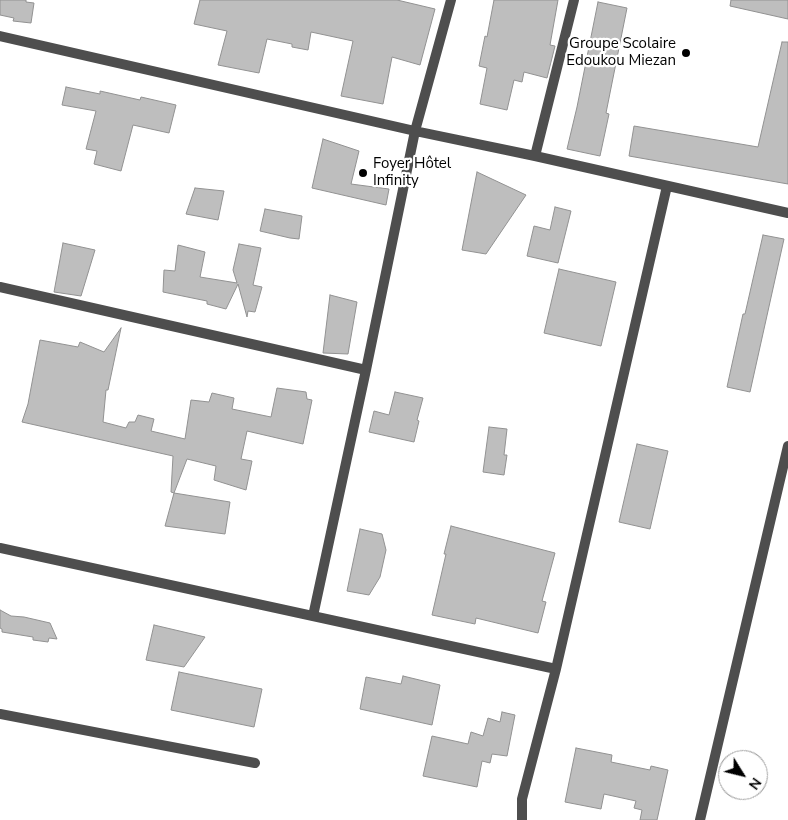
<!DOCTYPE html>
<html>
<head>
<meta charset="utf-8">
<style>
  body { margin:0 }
  #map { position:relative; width:788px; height:820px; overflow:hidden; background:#fff; font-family:"Nunito Sans",sans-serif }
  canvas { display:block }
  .north { position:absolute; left:718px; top:750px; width:50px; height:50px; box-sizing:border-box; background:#fff; border:1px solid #999; border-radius:50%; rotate:126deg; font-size:14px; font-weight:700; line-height:20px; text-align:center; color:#000 }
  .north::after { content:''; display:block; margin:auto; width:18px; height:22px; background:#000; clip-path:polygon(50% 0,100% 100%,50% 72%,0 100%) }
</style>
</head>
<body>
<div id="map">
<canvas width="788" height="820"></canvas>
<div class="north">N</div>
</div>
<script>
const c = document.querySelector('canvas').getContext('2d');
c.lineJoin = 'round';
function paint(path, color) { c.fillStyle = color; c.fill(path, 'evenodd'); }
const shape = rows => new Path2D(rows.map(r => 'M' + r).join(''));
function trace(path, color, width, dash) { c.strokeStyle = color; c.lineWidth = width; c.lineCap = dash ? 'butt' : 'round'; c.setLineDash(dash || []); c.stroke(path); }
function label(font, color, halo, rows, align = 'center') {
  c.font = font + ' "Nunito Sans",sans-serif'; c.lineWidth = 4.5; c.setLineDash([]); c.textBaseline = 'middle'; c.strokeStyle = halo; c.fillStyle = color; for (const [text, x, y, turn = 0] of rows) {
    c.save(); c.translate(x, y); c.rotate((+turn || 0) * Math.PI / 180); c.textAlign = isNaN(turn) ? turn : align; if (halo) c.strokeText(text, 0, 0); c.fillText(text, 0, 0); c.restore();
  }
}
const building = shape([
  [0,0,26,0,26,2,34,3,31,23,13,21,14,18,0,15,0,0],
  [200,0,397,0,435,9,420,65,392,57,383,104,341,96,353,41,311,32,308,50,292,47,292,44,267,39,259,73,218,65,227,31,194,24,200,0],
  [494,0,558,0,550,45,555,46,547,78,524,72,522,82,514,80,507,110,480,104,487,68,479,66,485,36,487,37,494,0],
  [731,0,788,0,788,19,730,6,731,0],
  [598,2,627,8,606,113,609,114,600,156,567,149,577,107,598,2],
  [782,42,788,42,788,184,629,156,634,126,758,147,782,42],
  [66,87,100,94,100,91,140,100,141,97,176,105,169,133,133,125,121,171,94,164,97,151,86,149,96,111,62,105,66,87],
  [323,139,359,151,351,184,389,189,386,205,312,188,323,139],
  [477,172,526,195,486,254,462,250,477,172],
  [195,188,224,191,218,220,186,214,195,188],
  [555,207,571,211,558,263,527,256,534,226,550,230,555,207],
  [265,209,302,216,299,239,290,238,260,231,265,209],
  [763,235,784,239,750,392,727,387,743,314,745,314,763,235],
  [63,243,95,250,81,296,54,292,63,243],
  [239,244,261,248,253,285,262,287,255,312,248,311,247,317,238,284,226,309,207,304,207,301,163,292,164,270,175,271,178,245,205,252,200,277,237,283,233,270,239,244],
  [559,269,616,282,601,346,544,333,559,269],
  [330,295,357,302,348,354,323,353,330,295],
  [121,328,108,390,106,390,103,422,126,428,129,422,135,422,138,415,154,419,151,431,185,439,191,400,209,402,212,393,234,398,232,409,271,417,277,388,306,392,307,399,312,400,303,444,247,431,241,459,252,461,246,490,214,480,216,466,187,459,174,493,230,502,225,534,165,526,174,493,171,492,173,456,22,422,28,404,40,340,78,347,80,342,104,352,121,328],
  [395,392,423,398,417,420,419,421,414,442,369,432,374,411,389,415,395,392],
  [489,427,507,429,504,455,507,455,504,475,483,472,489,427],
  [637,444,668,451,650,529,619,522,637,444],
  [451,526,555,553,542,601,546,602,538,633,476,618,475,624,432,615,446,554,444,554,451,526],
  [360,529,382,534,386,550,380,577,369,595,347,591,360,529],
  [0,610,11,616,24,617,50,623,57,639,49,638,48,642,33,640,33,637,2,632,2,629,0,628,0,610],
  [154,625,205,637,184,667,146,660,154,625],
  [179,672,262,689,254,727,171,710,179,672],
  [403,676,440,685,432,725,360,709,366,677,401,684,403,676],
  [502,712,515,715,507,756,492,754,490,763,482,761,477,787,423,776,432,736,468,744,471,732,483,736,488,718,500,722,502,712],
  [576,748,612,755,611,762,650,770,651,766,668,770,657,820,640,820,642,810,634,808,636,801,604,794,601,809,565,802,576,748]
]);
const street = shape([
  [0,36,415,131,535,156,788,213],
  [535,156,574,0],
  [0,287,366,370],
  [0,548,556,669],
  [313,616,366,370,415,131,451,0],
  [0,714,255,763],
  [522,820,522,799,556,669,667,186],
  [700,820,788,446]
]);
const markers = [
  [686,53,5,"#000"],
  [363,173,5,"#000"]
];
const poiNames = [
  ["Groupe Scolaire",676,44],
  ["Edoukou Miezan",676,61],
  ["Foyer Hôtel",373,164,"left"],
  ["Infinity",373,181,"left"]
];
paint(building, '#bebebe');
trace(building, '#929292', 1);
trace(street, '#4e4e4e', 10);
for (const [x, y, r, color] of markers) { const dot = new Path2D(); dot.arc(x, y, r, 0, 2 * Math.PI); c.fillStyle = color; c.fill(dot); trace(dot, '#fff', 2); }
label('15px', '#000', '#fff', poiNames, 'right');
</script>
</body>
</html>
